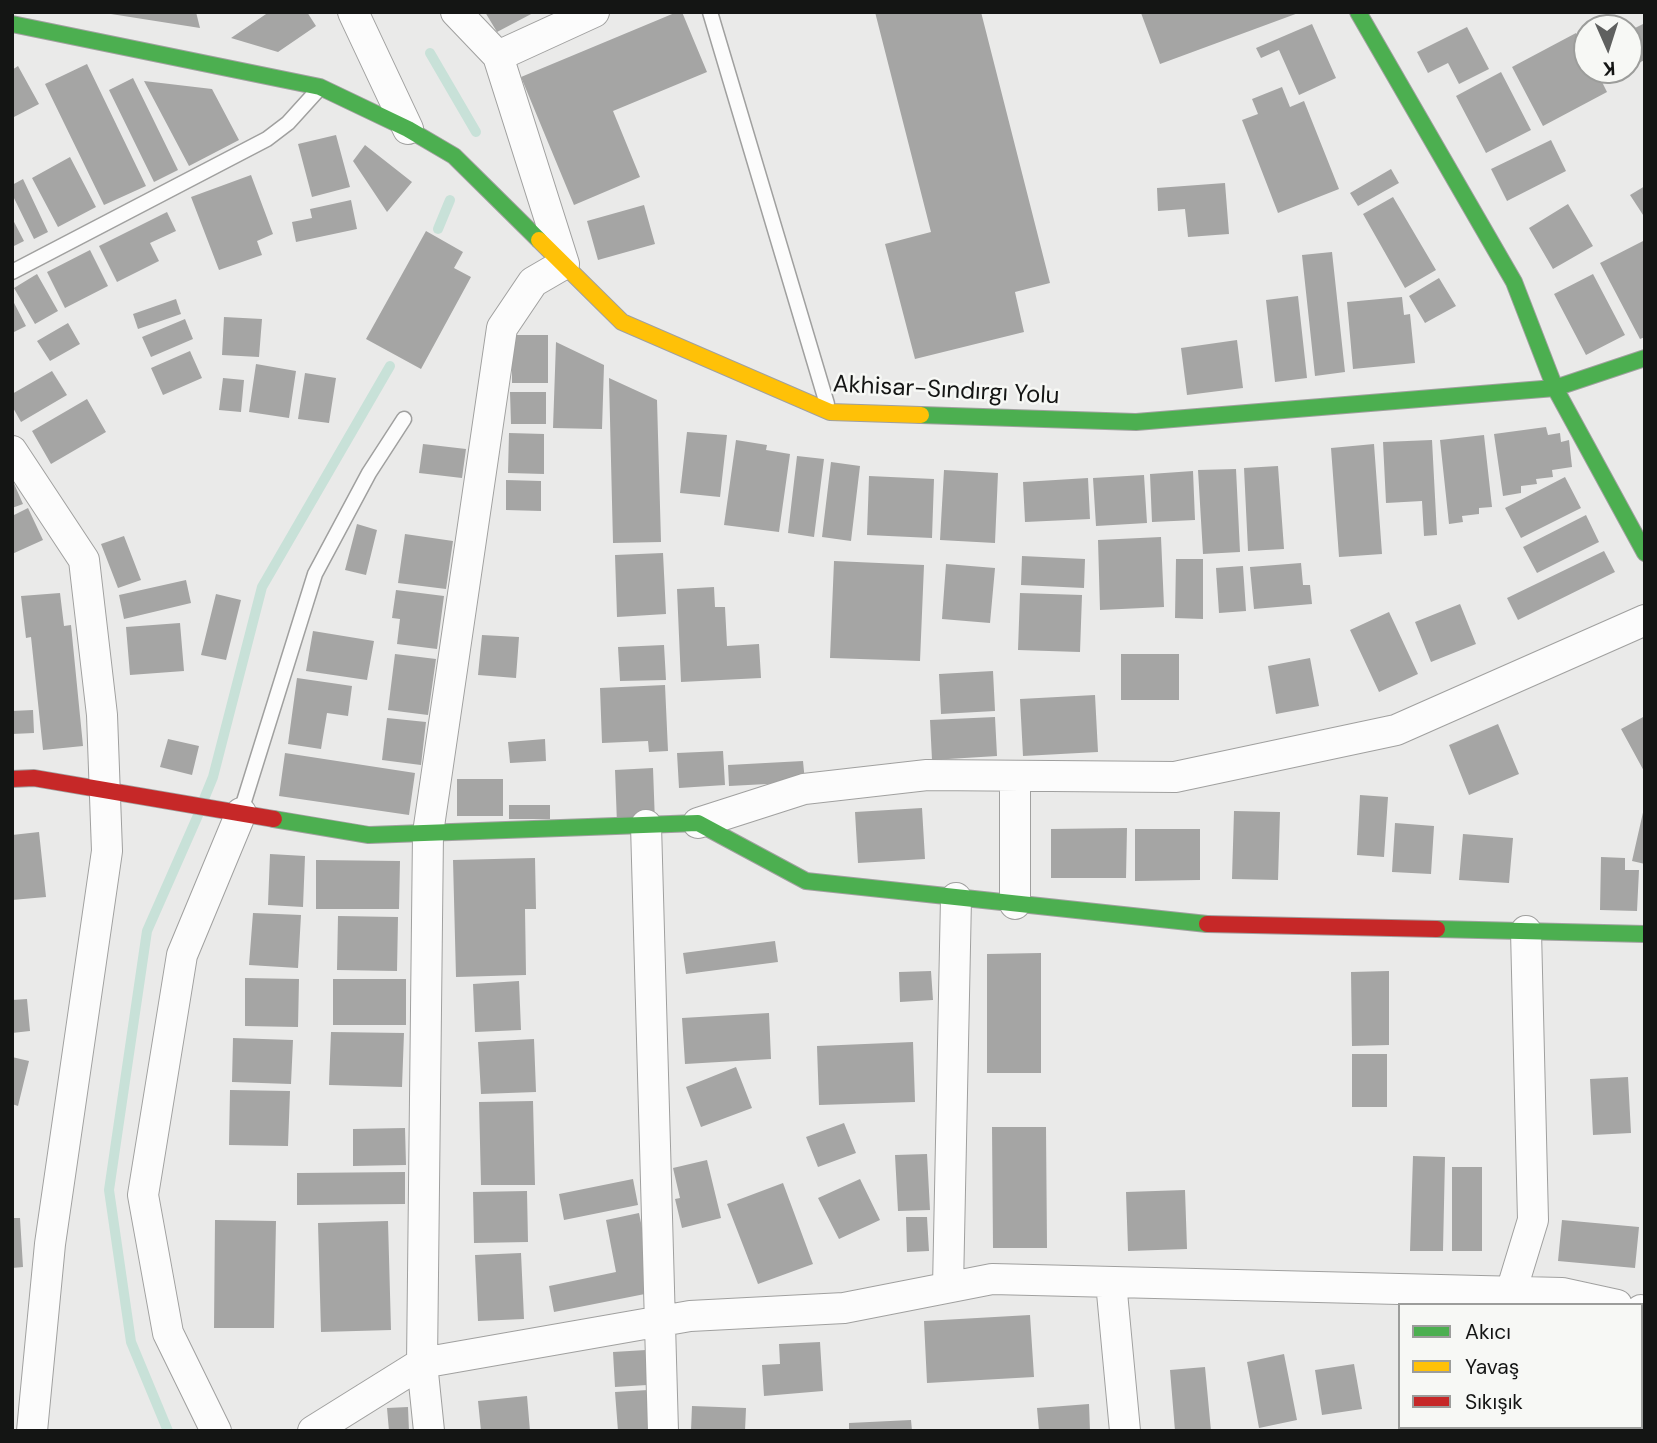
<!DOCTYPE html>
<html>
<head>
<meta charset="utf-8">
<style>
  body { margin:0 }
  #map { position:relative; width:1657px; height:1443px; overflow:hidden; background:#eaeae9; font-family:"DM Sans",sans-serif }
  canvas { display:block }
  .frame { position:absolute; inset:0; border:14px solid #141514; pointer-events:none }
  .legend { position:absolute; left:1398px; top:1303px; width:245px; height:126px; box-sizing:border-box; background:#f7f8f5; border:2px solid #9c9d9b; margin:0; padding:9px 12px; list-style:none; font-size:21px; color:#141514 }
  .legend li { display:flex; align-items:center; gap:14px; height:35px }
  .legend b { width:35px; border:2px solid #9c9d9b }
  .north { position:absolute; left:1573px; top:14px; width:70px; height:70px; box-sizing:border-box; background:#f7f8f5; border:2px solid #9c9d9b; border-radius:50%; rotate:177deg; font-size:19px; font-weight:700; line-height:28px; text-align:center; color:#141514 }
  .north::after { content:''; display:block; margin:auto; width:24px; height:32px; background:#5f605f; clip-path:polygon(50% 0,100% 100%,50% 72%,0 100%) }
</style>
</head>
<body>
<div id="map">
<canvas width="1657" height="1443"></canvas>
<div class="frame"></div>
<ul class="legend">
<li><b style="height:9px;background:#4caf50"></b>Akıcı</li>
<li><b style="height:9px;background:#ffc107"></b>Yavaş</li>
<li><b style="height:9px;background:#c62828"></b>Sıkışık</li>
</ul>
<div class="north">K</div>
</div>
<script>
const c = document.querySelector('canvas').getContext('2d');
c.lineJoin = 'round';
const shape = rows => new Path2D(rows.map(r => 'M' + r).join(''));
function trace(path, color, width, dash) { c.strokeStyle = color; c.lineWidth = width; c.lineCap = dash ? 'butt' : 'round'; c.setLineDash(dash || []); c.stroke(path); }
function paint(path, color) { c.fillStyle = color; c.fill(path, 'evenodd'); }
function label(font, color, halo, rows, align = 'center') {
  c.font = font + ' "DM Sans",sans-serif'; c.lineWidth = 5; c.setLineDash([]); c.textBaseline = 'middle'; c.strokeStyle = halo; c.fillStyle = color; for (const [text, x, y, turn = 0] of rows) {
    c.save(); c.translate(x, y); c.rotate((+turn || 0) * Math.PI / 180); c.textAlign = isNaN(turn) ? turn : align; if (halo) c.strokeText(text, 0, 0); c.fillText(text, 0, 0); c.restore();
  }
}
const stream = shape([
  [430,53,476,132],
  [438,229,450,200],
  [204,799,213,777,262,587,390,366],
  [168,1431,131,1342,109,1190,147,931,199,813]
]);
const building = shape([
  [111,12,196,12,200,28,111,14],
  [269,12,307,12,316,26,278,52,231,38],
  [485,12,535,12,497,32],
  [677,12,682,12,707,72,613,111,640,177,574,205,521,77],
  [875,12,981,12,1050,283,1015,292,1024,332,915,359,885,244,931,232],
  [1301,12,1160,64,1141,13,1145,12],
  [1645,23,1645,60,1629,67,1629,31],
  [1312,24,1336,78,1299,95,1279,50,1261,58,1256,48],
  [1467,27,1489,69,1459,84,1448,63,1428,73,1417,52],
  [1576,33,1587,54,1587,70,1596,70,1607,92,1543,126,1512,67],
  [87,64,146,186,104,205,45,84],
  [18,66,39,104,12,118,12,70],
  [1501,72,1531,130,1486,153,1456,96],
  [133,78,178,170,154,182,109,90],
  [144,81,212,89,239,140,189,166],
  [1282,87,1290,107,1304,101,1339,189,1278,213,1242,120,1258,114,1252,99],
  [336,135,350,187,312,197,298,144],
  [1551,140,1566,171,1507,201,1491,169],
  [365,145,412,182,387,212,353,161],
  [70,157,96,207,58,227,32,178],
  [1391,169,1399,183,1358,206,1350,193],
  [251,175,273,234,257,241,262,255,219,270,191,197],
  [23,179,48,232,34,239,12,194,12,185],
  [1225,183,1229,234,1188,237,1185,209,1158,211,1157,188],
  [1645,186,1645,218,1630,195],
  [1393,197,1436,270,1405,288,1363,214],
  [351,200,357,229,296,242,292,222,312,218,310,209],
  [1568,204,1593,246,1553,269,1529,228],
  [644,205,655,244,598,260,587,221],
  [167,212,176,231,150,243,159,261,117,282,99,246],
  [12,218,24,241,12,247],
  [426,231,463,252,454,268,471,277,421,369,366,339],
  [1645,240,1645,337,1640,339,1600,263],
  [90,250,108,286,65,308,47,272],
  [1332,252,1345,372,1315,376,1302,255],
  [37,274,58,311,35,324,14,288],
  [1593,274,1625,335,1586,355,1554,294],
  [1439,278,1456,306,1425,323,1409,296],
  [1298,296,1307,378,1275,382,1266,300],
  [1402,297,1404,315,1410,314,1415,363,1353,369,1347,302],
  [12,299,26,326,12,333],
  [176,299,181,314,138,329,133,314],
  [224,317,262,319,259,357,222,355],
  [185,319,193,339,151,357,142,337],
  [68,323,80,344,50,361,37,341],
  [512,335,548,335,548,383,512,383],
  [1237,340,1243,388,1187,395,1181,348],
  [556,342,604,365,602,429,553,428],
  [190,351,202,378,163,395,151,368],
  [256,364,296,371,289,418,249,412],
  [52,371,67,395,21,422,12,406,12,394],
  [305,373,336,378,329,423,298,419],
  [223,378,244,380,241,412,219,410],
  [609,378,657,400,661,542,613,543],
  [510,392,546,392,546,424,511,424],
  [87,399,106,432,51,464,32,431],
  [1546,427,1548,435,1560,433,1561,442,1569,440,1572,467,1552,470,1553,477,1536,479,1537,484,1521,486,1521,493,1503,496,1494,434],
  [687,432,727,435,720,497,680,493],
  [509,433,544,434,544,474,508,473],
  [1484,435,1492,507,1479,508,1479,514,1462,516,1463,522,1449,524,1440,440],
  [736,440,767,445,766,450,790,454,779,532,724,525],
  [1432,440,1437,535,1424,536,1422,501,1386,503,1383,442],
  [423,444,466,449,462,478,419,473],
  [1374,444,1382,554,1339,557,1331,448],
  [797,456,824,459,814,537,788,533],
  [831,462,860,466,851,541,822,537],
  [1278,466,1284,549,1248,551,1244,468],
  [1236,469,1240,552,1203,554,1198,470],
  [944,470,998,473,995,543,940,540],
  [1193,471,1195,520,1152,522,1150,474],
  [1144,475,1147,523,1096,526,1093,478],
  [869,476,934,479,932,538,867,535],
  [1565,477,1581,508,1521,538,1505,508],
  [1088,478,1090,519,1025,522,1023,482],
  [12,479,23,504,12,508],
  [506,480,541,481,541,511,506,510],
  [28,508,43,540,12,554,12,516],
  [1586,515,1599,542,1537,573,1523,547],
  [357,524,377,530,366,575,345,570],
  [405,534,453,541,446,589,398,583],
  [124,536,141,580,118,588,101,544],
  [1161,537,1164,607,1100,610,1098,540],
  [1604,551,1615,572,1518,620,1507,598],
  [663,553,666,614,617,617,615,555],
  [1022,556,1085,559,1084,588,1021,585],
  [1176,559,1203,559,1203,619,1175,618],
  [834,561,924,565,920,661,830,658],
  [1301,563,1303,585,1310,585,1312,604,1254,609,1250,567],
  [946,564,995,568,990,623,942,619],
  [1243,566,1246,611,1219,613,1216,568],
  [186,580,191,603,124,619,119,595],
  [714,587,715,607,725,607,727,646,759,644,761,678,681,682,677,589],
  [396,590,444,596,437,649,397,644,400,619,392,618],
  [60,593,64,626,71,625,83,746,43,750,31,637,26,638,21,596],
  [1020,593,1082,595,1080,652,1018,650],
  [216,594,241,600,226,660,201,655],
  [1460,604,1476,644,1431,662,1415,622],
  [1389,612,1418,674,1379,692,1350,630],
  [180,623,184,671,130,675,126,627],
  [313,631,374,641,367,680,306,671],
  [482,635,519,637,516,678,478,675],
  [664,645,666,680,620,681,618,647],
  [395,654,436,659,428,715,388,710],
  [1121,654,1179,654,1179,700,1121,700],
  [1310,658,1319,706,1276,714,1268,666],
  [993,671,995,711,941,714,939,674],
  [297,678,352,686,348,716,327,713,321,749,288,744],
  [665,685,668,751,649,752,648,741,602,743,600,688],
  [1095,695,1098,752,1023,756,1020,699],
  [33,710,34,733,12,734,12,711],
  [1645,716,1645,773,1621,729],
  [995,717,997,756,932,760,930,720],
  [387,718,426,722,421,765,382,760],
  [1498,724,1519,774,1469,795,1449,745],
  [168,739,199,746,192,775,160,767],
  [545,739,546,761,510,763,508,742],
  [723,751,725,785,679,788,677,753],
  [285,753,415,773,409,815,279,796],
  [803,761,805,782,729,786,728,765],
  [653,768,655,823,617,824,615,770],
  [457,779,503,779,503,816,457,816],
  [1360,795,1388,797,1384,857,1357,855],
  [509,805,550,805,550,819,509,819],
  [922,808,925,859,858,863,855,812],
  [1644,808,1645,808,1645,864,1632,861],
  [1234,811,1280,812,1278,880,1232,879],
  [1395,823,1434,826,1431,874,1392,872],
  [1127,828,1126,878,1051,878,1051,829],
  [1135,829,1200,829,1200,880,1135,881],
  [39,832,46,897,12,900,12,835],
  [1463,834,1513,838,1509,883,1459,880],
  [270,854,305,856,303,907,268,905],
  [1601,857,1625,858,1625,870,1639,870,1637,911,1600,910],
  [535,858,536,909,525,909,526,975,456,977,453,860],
  [316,860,400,861,399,909,316,909],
  [253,913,301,915,298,968,249,965],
  [338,916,398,917,397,971,337,970],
  [775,941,778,962,686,974,683,953],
  [1041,953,1041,1073,987,1073,987,954],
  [931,971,933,1000,900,1002,899,972],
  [1389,971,1389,1045,1352,1046,1351,972],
  [245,978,299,979,298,1027,245,1026],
  [333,979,406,979,406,1025,333,1025],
  [519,981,521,1030,475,1032,473,984],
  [27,999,30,1031,12,1033,12,1000],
  [769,1013,771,1059,685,1064,682,1018],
  [331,1032,404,1033,402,1087,329,1085],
  [233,1038,293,1040,291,1084,232,1082],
  [534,1039,536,1092,481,1094,478,1042],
  [913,1042,915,1102,819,1105,817,1046],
  [1352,1054,1387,1054,1387,1107,1352,1107],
  [12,1057,29,1061,18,1106,12,1104],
  [736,1067,752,1108,701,1127,686,1087],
  [1628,1077,1631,1133,1593,1135,1590,1079],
  [230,1090,290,1091,288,1146,229,1145],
  [533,1101,535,1185,481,1185,479,1102],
  [844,1123,856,1153,818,1167,806,1137],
  [992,1127,1046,1127,1047,1248,993,1248],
  [405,1128,406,1165,353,1166,353,1129],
  [927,1154,930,1210,898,1211,895,1155],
  [1413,1156,1445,1157,1443,1251,1410,1251],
  [707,1160,721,1218,682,1228,675,1199,680,1198,673,1168],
  [1452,1167,1482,1167,1482,1251,1452,1251],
  [405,1172,405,1204,297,1205,297,1173],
  [633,1179,638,1205,564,1220,559,1194],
  [860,1179,880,1220,839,1239,818,1198],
  [783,1183,813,1264,758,1284,727,1204],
  [1185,1190,1187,1249,1128,1251,1126,1192],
  [527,1191,528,1242,474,1243,473,1192],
  [639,1213,655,1292,554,1312,549,1286,616,1272,606,1220],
  [906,1217,927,1217,929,1251,907,1252],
  [12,1218,20,1218,23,1267,12,1268],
  [215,1220,276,1221,274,1328,214,1328],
  [1562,1220,1639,1227,1635,1268,1558,1261],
  [388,1221,391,1330,321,1332,318,1223],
  [521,1253,524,1319,478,1321,475,1255],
  [1030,1315,1034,1377,927,1383,924,1321],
  [820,1342,823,1391,764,1396,762,1365,780,1364,779,1344],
  [646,1350,647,1385,615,1387,613,1352],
  [1284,1354,1297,1420,1259,1428,1247,1362],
  [1354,1364,1362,1409,1322,1415,1315,1370],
  [1205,1367,1211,1431,1175,1431,1170,1370],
  [648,1390,650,1431,618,1431,615,1392],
  [527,1396,530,1431,481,1431,478,1401],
  [1089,1404,1090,1431,1039,1431,1037,1408],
  [692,1406,746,1408,745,1431,691,1431],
  [408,1407,409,1431,389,1431,387,1408],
  [911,1420,912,1431,849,1431,849,1423]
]);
const lane = shape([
  [710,12,827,404],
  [12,272,267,139,288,123,317,91],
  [241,811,315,574,369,473,404,419]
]);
const street = shape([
  [353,12,408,129],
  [498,56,594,12],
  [12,451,84,560,102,715,107,851,50,1244,32,1431],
  [698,823,804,789,927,775,1175,777,1396,730,1645,620],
  [646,825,663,1431],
  [1015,904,1015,776],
  [1111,1282,1125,1431],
  [948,1287,956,898],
  [1511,1292,1533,1220,1526,931],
  [1641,1310,1645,1311],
  [1645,1376,1642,1389,1645,1416],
  [216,1431,168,1333,143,1195,182,955,241,813],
  [313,1431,422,1363,690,1316,844,1308,992,1279,1562,1293,1617,1305],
  [429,1431,422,1363,428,833,502,328,533,282,564,264,498,56,456,12]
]);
const fast = shape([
  [1358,12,1514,282,1555,388,1645,553],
  [12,24,320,87,408,129,454,156,539,240],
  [921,415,1136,422,1555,388,1645,358],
  [274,819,369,835,698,823,806,881,1207,924],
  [1437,929,1645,934]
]);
const slow = shape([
  [539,240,622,322,830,412,921,415]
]);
const jam = shape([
  [12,779,34,778,274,819],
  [1207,924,1437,929]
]);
const streetNames = [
  ["Akhisar-Sındırgı Yolu",946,391,3]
];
trace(stream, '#c8e1d8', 10);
paint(building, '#a5a5a4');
trace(lane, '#a0a09f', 17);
trace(street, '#a0a09f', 32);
trace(fast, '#a0a09f', 18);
trace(slow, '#a0a09f', 18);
trace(jam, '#a0a09f', 18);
trace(lane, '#fcfcfc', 14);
trace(street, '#fcfcfc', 30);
trace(fast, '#4caf50', 16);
trace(slow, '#ffc107', 16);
trace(jam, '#c62828', 16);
label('24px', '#141514', '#f7f8f5', streetNames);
</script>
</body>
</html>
